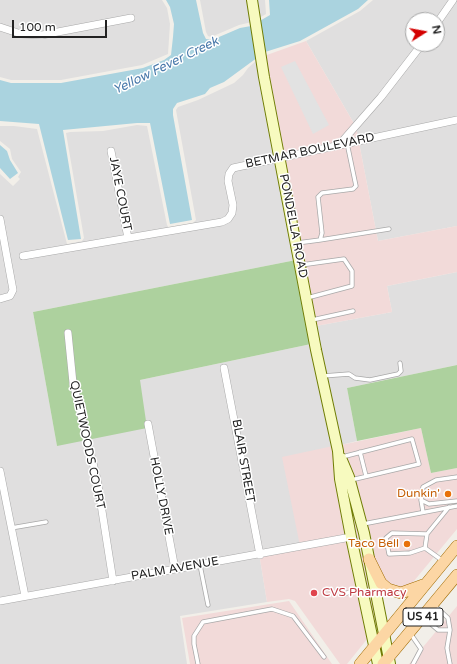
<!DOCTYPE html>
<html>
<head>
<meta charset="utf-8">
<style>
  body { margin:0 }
  #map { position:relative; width:457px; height:664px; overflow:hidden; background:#f2efe9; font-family:"Varela Round",sans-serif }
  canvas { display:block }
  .north { position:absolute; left:405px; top:12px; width:40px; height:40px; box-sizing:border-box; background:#fff; border:1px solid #a7a7a7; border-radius:50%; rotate:79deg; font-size:11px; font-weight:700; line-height:16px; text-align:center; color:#222 }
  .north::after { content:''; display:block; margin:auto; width:14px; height:18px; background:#d40000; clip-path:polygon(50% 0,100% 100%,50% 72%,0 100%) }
  .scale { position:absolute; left:12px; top:20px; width:95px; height:18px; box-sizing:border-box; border:2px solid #222; border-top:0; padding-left:5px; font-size:12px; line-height:14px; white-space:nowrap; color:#222; -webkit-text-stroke:3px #fff; paint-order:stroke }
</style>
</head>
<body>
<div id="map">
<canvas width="457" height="664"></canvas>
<div class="north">N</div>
<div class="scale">100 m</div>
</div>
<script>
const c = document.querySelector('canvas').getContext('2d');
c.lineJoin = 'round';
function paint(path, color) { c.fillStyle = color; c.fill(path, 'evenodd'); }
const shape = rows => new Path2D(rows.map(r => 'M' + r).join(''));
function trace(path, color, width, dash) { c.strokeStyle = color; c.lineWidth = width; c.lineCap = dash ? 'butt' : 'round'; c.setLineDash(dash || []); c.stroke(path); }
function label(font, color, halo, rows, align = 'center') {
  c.font = font + ' "Varela Round",sans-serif'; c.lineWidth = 3; c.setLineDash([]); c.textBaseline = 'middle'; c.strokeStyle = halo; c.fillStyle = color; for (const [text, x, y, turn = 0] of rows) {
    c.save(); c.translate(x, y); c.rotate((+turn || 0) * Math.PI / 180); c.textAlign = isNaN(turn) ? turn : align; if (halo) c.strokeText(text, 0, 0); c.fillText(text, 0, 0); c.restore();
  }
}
const residential = shape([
  [0,0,162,0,167,8,170,24,168,54,142,65,61,80,11,80,0,77],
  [200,0,248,0,252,22,239,25,211,37,208,36,206,32],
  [256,0,265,0,266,14,259,18],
  [373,0,457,0,457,226,378,241,356,127,306,41,360,11],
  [413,20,437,20,437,44,413,44],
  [257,60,296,260,33,312,57,446,140,380,311,344,333,446,300,546,259,553,267,602,180,616,187,664,0,664,0,174,13,186,20,179,18,177,21,172,12,159,10,149,0,141,0,126,14,126,37,129,67,244,82,241,84,238,66,133,70,132,103,131,137,125,147,126,167,225,169,228,192,224,196,220,176,110,178,107,198,100,234,83,243,75,248,68],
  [457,272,457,365,347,388,357,441,341,445,316,326,392,312,387,286]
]);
const commercial = shape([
  [306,41,356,127,378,241,457,226,457,272,387,286,392,312,316,326,264,56],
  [421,428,431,473,457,468,457,529,409,587,401,589,384,581,373,558,353,476,341,445],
  [333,446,368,638,347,664,340,664,295,601,289,599,267,602,259,553,300,546,282,457],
  [346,478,360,534,379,625,374,630,343,479],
  [289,601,332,664,190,664,182,618],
  [457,606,457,664,409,664]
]);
const forest = shape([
  [296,260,311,344,140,380,147,428,57,446,33,312],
  [457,365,457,468,431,473,421,428,357,441,347,388]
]);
const parking = shape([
  [295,61,329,125,313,134,281,67]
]);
const water = shape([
  [166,0,196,0,203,33,206,39,212,40,240,28,251,26,270,15,269,0,368,0,358,9,300,41,265,52,224,82,210,88,205,94,177,103,173,109,173,115,192,220,170,224,150,123,137,123,63,130,81,239,68,240,39,124,0,121,0,80,11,83,61,83,143,68,164,60,171,55,173,37,174,24,170,7],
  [0,145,7,151,10,160,18,173,10,179,0,168]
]);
const lane = shape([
  [320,240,389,229],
  [297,243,320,240,322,233,318,197,322,193,353,189,356,186,347,143],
  [301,265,344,259,352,271,352,286,307,298],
  [312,320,353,311],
  [323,376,349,374,355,378,370,380,398,374,401,371,400,363],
  [360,452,366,476],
  [342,457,412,439,419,464,351,480],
  [421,500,429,504,457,501],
  [423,512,421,500,423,487,436,480,457,477],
  [363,524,457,506],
  [11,528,46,522],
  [425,548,410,553,389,554,386,538,392,533,427,534],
  [443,561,425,548,427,534,449,507],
  [200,565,208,605],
  [342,595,360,588],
  [434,605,448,618,450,630],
  [424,618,438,630,450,630,447,648,450,664],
  [410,633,421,649,413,664],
  [198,664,194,644,194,636,203,622,272,609,293,616,324,657]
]);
const street = shape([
  [437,23,453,0],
  [0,27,21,34,42,35,131,18],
  [339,145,381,97,422,44],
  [111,151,128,238],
  [0,219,13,290,10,296,0,299],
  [23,256,222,222,228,219,232,213,233,205,228,181,229,174,233,168,457,120],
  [68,333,73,383,97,479,113,581],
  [224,368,260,555],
  [148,424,175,569],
  [0,471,25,596],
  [0,601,351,537]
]);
const secondary = shape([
  [252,0,264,77,316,350,338,451,340,479,351,537,378,664],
  [341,458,349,477,364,533,390,664]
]);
const primary = shape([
  [369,559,381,583,388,589,401,593,423,585],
  [360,664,457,546],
  [383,664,457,575]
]);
const markers = [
  [448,494,4,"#e8710a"],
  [407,544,4,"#e8710a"],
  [314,593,4,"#e0444e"]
];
const shields = [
  [423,617,40]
];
const shieldNames = [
  ["US 41",423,617]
];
const streetNames = [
  ["BETMAR BOULEVARD",310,151,-12],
  ["JAYE COURT",120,194,79],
  ["PONDELLA ROAD",293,226,79],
  ["QUIETWOODS COURT",87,445,78],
  ["BLAIR STREET",243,461,80],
  ["HOLLY DRIVE",161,496,79],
  ["PALM AVENUE",175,569,-10]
];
const foodNames = [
  ["Dunkin'",440,494],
  ["Taco Bell",399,544]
];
const healthNames = [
  ["CVS Pharmacy",322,593]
];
const waterNames = [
  ["Yellow Fever Creek",166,66,-26]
];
paint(residential, '#e0dfdf');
paint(commercial, '#f2dad9');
paint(forest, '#add19e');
paint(parking, '#e2e2e2');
paint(water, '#aad3df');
trace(lane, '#a9a9a9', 5);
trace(street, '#a9a9a9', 8);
trace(secondary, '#707d05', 12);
trace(primary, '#a06b00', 12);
trace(lane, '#fff', 3.5);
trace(street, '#fff', 7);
trace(secondary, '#f7fabf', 10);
trace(primary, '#fcd6a4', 11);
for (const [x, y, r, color] of markers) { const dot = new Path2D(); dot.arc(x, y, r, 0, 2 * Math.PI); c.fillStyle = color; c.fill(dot); trace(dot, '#fff', 1.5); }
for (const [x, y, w] of shields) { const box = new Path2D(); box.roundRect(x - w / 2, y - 9, w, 18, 3); c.fillStyle = '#fff'; c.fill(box); trace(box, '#222', 1); }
label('bold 11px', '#222', null, shieldNames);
label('12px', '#222', '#fff', streetNames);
label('12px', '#c56008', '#fff', foodNames, 'right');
label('12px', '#be3a42', '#fff', healthNames, 'left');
label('italic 13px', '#4a7aab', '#fff', waterNames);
</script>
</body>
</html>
